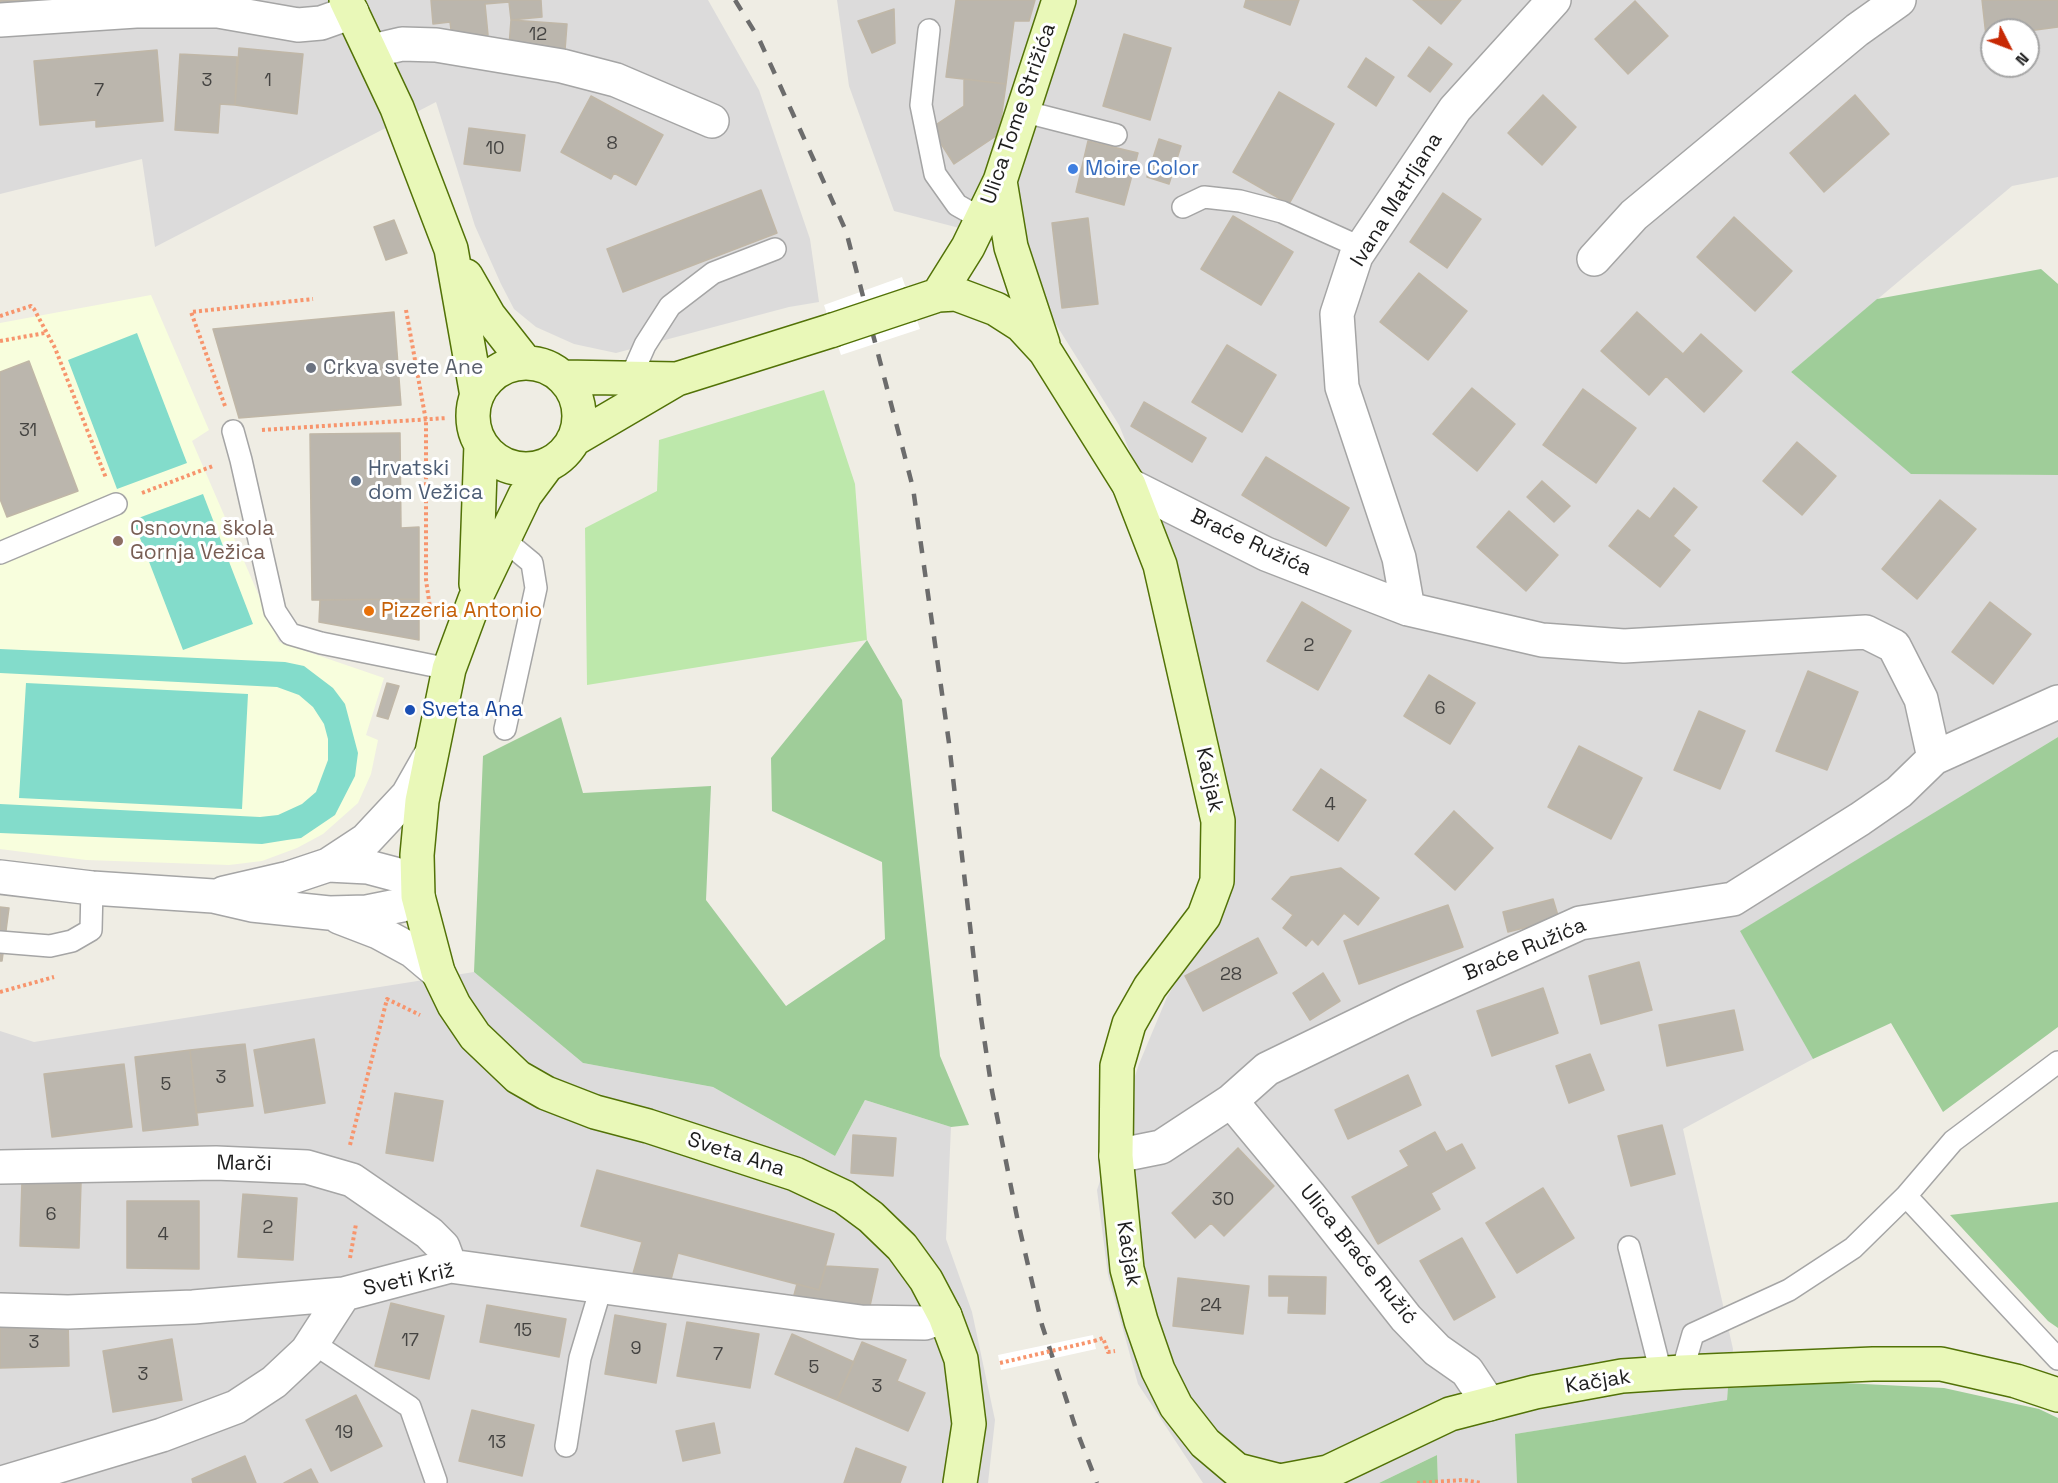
<!DOCTYPE html>
<html>
<head>
<meta charset="utf-8">
<style>
  body { margin:0 }
  #map { position:relative; width:2058px; height:1483px; overflow:hidden; background:#efede4; font-family:"Space Grotesk",sans-serif }
  canvas { display:block }
  .north { position:absolute; left:1980px; top:18px; width:60px; height:60px; box-sizing:border-box; background:#fff; border:2px solid #a5a5a5; border-radius:50%; rotate:132deg; font-size:16px; font-weight:700; line-height:24px; text-align:center; color:#1e1e1e }
  .north::after { content:''; display:block; margin:auto; width:21px; height:27px; background:#c72904; clip-path:polygon(50% 0,100% 100%,50% 72%,0 100%) }
</style>
</head>
<body>
<div id="map">
<canvas width="2058" height="1483"></canvas>
<div class="north">N</div>
</div>
<script>
const c = document.querySelector('canvas').getContext('2d');
c.lineJoin = 'round';
function paint(path, color) { c.fillStyle = color; c.fill(path, 'evenodd'); }
const shape = rows => new Path2D(rows.map(r => 'M' + r).join(''));
function trace(path, color, width, dash) { c.strokeStyle = color; c.lineWidth = width; c.lineCap = dash ? 'butt' : 'round'; c.setLineDash(dash || []); c.stroke(path); }
function label(font, color, halo, rows, align = 'center') {
  c.font = font + ' "Space Grotesk",sans-serif'; c.lineWidth = 6; c.setLineDash([]); c.textBaseline = 'middle'; c.strokeStyle = halo; c.fillStyle = color; for (const [text, x, y, turn = 0] of rows) {
    c.save(); c.translate(x, y); c.rotate((+turn || 0) * Math.PI / 180); c.textAlign = isNaN(turn) ? turn : align; if (halo) c.strokeText(text, 0, 0); c.fillText(text, 0, 0); c.restore();
  }
}
const residential = shape([
  [0,0,708,0,759,90,810,239,819,302,789,307,616,353,574,344,536,327,514,309,501,284,475,226,436,102,155,247,142,159,0,194],
  [837,0,2058,0,2058,177,2012,186,1791,372,1911,473,2058,475,2058,737,1741,931,1813,1059,1683,1129,1733,1349,1727,1400,1516,1434,1517,1483,1438,1483,1437,1455,1379,1483,1203,1483,1138,1384,1108,1275,1097,1190,1139,1064,1167,997,1225,902,1168,546,1119,425,1042,302,1017,243,894,211,849,86],
  [1992,30,2028,30,2028,66,1992,66],
  [474,972,583,1063,713,1087,835,1156,865,1100,951,1127,946,1239,972,1312,995,1420,988,1483,0,1483,0,1031,34,1042]
]);
const education = shape([
  [151,295,209,430,192,441,279,642,384,678,366,735,378,740,371,774,358,803,323,834,297,848,262,861,229,865,86,860,0,849,0,323]
]);
const grass = shape([
  [824,390,855,484,867,640,587,685,585,528,657,491,659,440]
]);
const forest = shape([
  [2041,269,2058,284,2058,475,1911,474,1791,372,1877,299],
  [867,640,902,700,940,1056,969,1125,951,1127,865,1100,835,1156,713,1087,583,1063,474,972,483,756,561,717,583,793,711,786,706,900,786,1006,885,939,882,862,772,811,771,758],
  [2058,737,2058,1027,1943,1112,1891,1023,1813,1059,1740,931],
  [2058,1202,2058,1328,2048,1321,1950,1215],
  [1824,1382,1944,1388,2039,1409,2058,1418,2058,1483,1517,1483,1515,1434,1727,1400,1728,1388],
  [1437,1455,1438,1483,1379,1483]
]);
const pitch = shape([
  [137,333,187,463,117,489,68,360],
  [203,494,253,624,183,650,133,520],
  [0,649,285,662,304,666,333,688,345,704,358,753,355,776,335,815,301,838,287,840,262,844,0,833,0,804,260,817,278,815,302,804,316,792,328,760,328,739,324,724,313,707,299,695,277,687,0,673],
  [26,683,248,694,242,809,19,798]
]);
const pier = shape([
  [902,277,920,329,841,355,824,305],
  [1093,1335,1096,1349,1001,1370,998,1355]
]);
const building = shape([
  [0,0,70,0,0,8,0,0],
  [431,0,541,0,542,17,511,20,509,2,485,4,488,35,452,38,450,22,433,24,431,0],
  [956,0,1035,0,1029,21,1014,21,1006,84,946,77,956,0],
  [1246,0,1299,0,1290,25,1244,7,1246,0],
  [1413,0,1461,0,1441,24,1413,0],
  [1982,0,2058,0,2058,27,2028,31,1992,30,1992,35,1986,36,1982,0],
  [1635,1,1668,36,1628,74,1595,39,1635,1],
  [894,9,895,43,872,53,858,21,894,9],
  [511,20,567,24,565,50,509,46,511,20],
  [1124,34,1171,48,1150,120,1103,106,1124,34],
  [1429,47,1452,64,1430,92,1408,76,1429,47],
  [239,48,303,54,297,114,235,105,239,48],
  [157,50,163,121,96,127,96,120,40,125,34,61,157,50],
  [180,54,237,57,235,105,220,104,218,133,175,130,180,54],
  [1366,58,1394,77,1376,106,1348,87,1366,58],
  [964,79,1006,84,999,134,954,164,931,128,964,106,964,79],
  [1279,92,1334,124,1289,204,1233,172,1279,92],
  [1543,95,1576,127,1542,165,1508,133,1543,95],
  [1855,95,1889,134,1824,192,1790,153,1855,95],
  [591,96,663,135,636,185,614,173,611,179,561,152,591,96],
  [469,128,525,135,520,171,464,164,469,128],
  [1159,139,1181,146,1169,184,1147,177,1159,139],
  [1088,141,1138,153,1124,205,1076,192,1088,141],
  [761,190,777,233,623,292,607,249,761,190],
  [1443,193,1481,219,1447,268,1410,242,1443,193],
  [1233,216,1293,252,1261,305,1201,269,1233,216],
  [1734,217,1792,271,1755,311,1697,257,1734,217],
  [1088,218,1098,304,1062,308,1052,223,1088,218],
  [394,220,407,253,386,260,374,227,394,220],
  [1419,273,1467,311,1428,360,1380,322,1419,273],
  [394,312,401,405,239,418,213,329,394,312],
  [1637,312,1683,354,1701,334,1742,371,1704,412,1666,376,1649,395,1601,351,1637,312],
  [1227,345,1276,375,1242,432,1192,402,1227,345],
  [29,361,78,491,7,517,0,499,0,372,29,361],
  [1472,388,1515,424,1477,471,1433,434,1472,388],
  [1583,389,1636,428,1596,483,1543,445,1583,389],
  [1144,402,1206,438,1192,462,1131,426,1144,402],
  [400,433,401,528,419,527,419,599,312,600,310,434,400,433],
  [1797,442,1836,476,1802,515,1763,481,1797,442],
  [1266,457,1349,508,1326,546,1242,495,1266,457],
  [1542,481,1570,506,1554,522,1527,497,1542,481],
  [1674,488,1697,507,1673,536,1690,550,1660,587,1609,546,1638,510,1650,519,1674,488],
  [1940,500,1976,529,1917,599,1882,569,1940,500],
  [1509,511,1558,555,1526,591,1477,547,1509,511],
  [419,599,419,640,319,622,320,600,419,599],
  [1302,602,1351,631,1318,690,1267,661,1302,602],
  [1990,602,2031,634,1993,684,1952,652,1990,602],
  [1808,671,1858,692,1827,770,1776,751,1808,671],
  [1429,675,1475,703,1450,744,1404,716,1429,675],
  [387,683,399,686,388,719,377,716,387,683],
  [1699,711,1745,731,1720,789,1674,770,1699,711],
  [1579,746,1642,778,1611,839,1548,807,1579,746],
  [1321,769,1366,800,1338,841,1293,810,1321,769],
  [1454,811,1493,848,1455,890,1415,854,1454,811],
  [1341,868,1379,898,1358,925,1344,913,1318,945,1312,939,1306,946,1283,928,1293,915,1272,899,1291,877,1341,868],
  [1553,899,1559,919,1508,932,1503,912,1553,899],
  [1448,905,1463,947,1359,984,1344,941,1448,905],
  [0,907,9,908,2,961,0,961,0,907],
  [1258,938,1277,973,1203,1011,1185,976,1258,938],
  [1639,962,1652,1010,1601,1024,1589,976,1639,962],
  [1323,973,1340,1001,1310,1020,1293,993,1323,973],
  [1543,988,1558,1033,1492,1056,1477,1011,1543,988],
  [1734,1010,1743,1050,1667,1066,1659,1025,1734,1010],
  [314,1039,325,1103,265,1113,254,1050,314,1039],
  [245,1044,253,1106,196,1113,190,1050,245,1044],
  [190,1050,198,1125,143,1131,135,1057,190,1050],
  [1590,1054,1604,1090,1569,1103,1556,1066,1590,1054],
  [124,1064,132,1127,52,1137,44,1074,124,1064],
  [1408,1075,1421,1105,1348,1139,1335,1110,1408,1075],
  [395,1093,443,1101,433,1161,386,1153,395,1093],
  [1662,1125,1675,1174,1631,1186,1618,1136,1662,1125],
  [1435,1132,1446,1152,1462,1144,1475,1168,1431,1193,1440,1209,1378,1244,1352,1197,1409,1166,1400,1151,1435,1132],
  [853,1135,896,1138,893,1176,851,1173,853,1135],
  [1238,1148,1274,1186,1224,1236,1211,1223,1195,1238,1172,1213,1238,1148],
  [597,1170,834,1234,819,1290,678,1253,669,1287,632,1277,642,1242,581,1226,597,1170],
  [22,1181,81,1183,79,1248,20,1246,22,1181],
  [1543,1188,1574,1238,1517,1273,1486,1223,1543,1188],
  [243,1194,297,1198,293,1260,238,1257,243,1194],
  [127,1201,199,1201,199,1269,127,1268,127,1201],
  [1462,1238,1495,1297,1454,1320,1420,1261,1462,1238],
  [826,1266,878,1269,868,1315,791,1306,797,1284,819,1290,826,1266],
  [1269,1276,1326,1277,1325,1314,1288,1313,1289,1296,1269,1296,1269,1276],
  [1178,1278,1249,1286,1243,1334,1173,1326,1178,1278],
  [391,1303,444,1316,429,1379,375,1366,391,1303],
  [487,1305,566,1319,559,1357,480,1342,487,1305],
  [615,1315,666,1324,656,1383,605,1374,615,1315],
  [68,1319,69,1366,0,1368,0,1320,68,1319],
  [687,1322,759,1334,750,1388,677,1376,687,1322],
  [792,1334,854,1362,837,1400,775,1374,792,1334],
  [172,1339,182,1400,113,1412,103,1351,172,1339],
  [862,1342,906,1360,897,1381,925,1393,908,1431,837,1400,862,1342],
  [356,1395,382,1446,331,1471,306,1420,356,1395],
  [472,1410,534,1425,522,1476,459,1461,472,1410],
  [714,1423,720,1453,683,1461,676,1431,714,1423],
  [856,1448,906,1467,900,1483,844,1483,856,1448],
  [245,1456,256,1483,193,1483,192,1479,245,1456],
  [311,1469,318,1483,284,1483,311,1469]
]);
const path = shape([
  [406,310,426,421,426,580,431,614],
  [0,316,31,306,34,309,55,348,106,478],
  [0,341,45,333],
  [225,406,191,312,313,299],
  [262,430,447,418],
  [142,493,213,466],
  [0,992,54,977],
  [350,1145,387,999,420,1015],
  [350,1258,356,1224],
  [1094,1341,1103,1338,1108,1352,1115,1351],
  [1417,1483,1463,1480,1482,1483]
]);
const lane = shape([
  [929,30,921,105,935,174,957,205,982,219],
  [1022,111,1116,135],
  [1183,207,1204,197,1240,201,1282,212,1362,248],
  [630,379,645,345,670,306,713,273,775,249],
  [233,431,241,460,275,611,290,634,321,643,449,669],
  [503,539,532,563,536,588,505,729],
  [0,553,116,504],
  [0,942,50,946,72,941,91,930,92,888],
  [1906,1196,1953,1141,2058,1062],
  [1629,1247,1661,1373],
  [313,1343,410,1407,436,1481],
  [1682,1372,1693,1334,1789,1290,1853,1248,1906,1196,2058,1359],
  [566,1446,580,1358,601,1288]
]);
const street = shape([
  [0,20,136,11,218,11,298,25,321,23,352,12],
  [372,51,402,44,436,45,562,66,616,80,712,121],
  [1594,259,1634,215,1857,30,1899,0],
  [1129,485,1266,554,1408,609,1542,640,1624,646,1866,632,1894,646,1921,699,1934,758,2058,702],
  [1408,609,1399,558,1342,387,1337,314,1356,256,1455,109,1554,0],
  [328,865,368,867,402,876,417,883],
  [0,877,92,888,213,896,252,905,329,913,367,912,402,905,418,896],
  [224,893,289,878,328,865,366,840,408,795,429,758],
  [339,917,378,932,413,951,438,972],
  [1231,1101,1309,1195,1406,1318,1437,1350,1467,1371,1489,1404],
  [1116,1156,1161,1147,1231,1101,1267,1069,1405,1002,1580,923,1733,899,1860,819,1899,792,1934,758],
  [0,1167,216,1163,307,1167,352,1180,429,1233,443,1247,450,1266],
  [0,1310,68,1312,193,1307,344,1294],
  [2,1483,162,1435,236,1407,274,1382,307,1351,344,1294,450,1266,861,1322,925,1323,945,1316]
]);
const secondary = shape([
  [346,0,397,108,451,249,477,396],
  [1000,181,1011,247,1043,344],
  [466,276,489,316,526,363],
  [938,295,968,247,1000,181,1059,0],
  [911,304,938,295,956,294,996,309,1021,325,1045,351,1129,485,1160,565,1218,821,1217,881,1204,916,1150,987,1129,1024,1117,1066,1116,1156,1127,1269,1141,1321,1158,1370,1176,1406,1205,1443,1237,1470,1280,1481,1328,1472,1450,1414,1535,1392,1622,1376,1682,1372,1873,1364,1941,1364,2016,1381,2058,1395],
  '473 416a53 53 0 1 1 106 0a53 53 0 1 1-106 0Z',
  [563,377,677,379],
  [573,440,677,379,833,330],
  [548,464,525,495,475,599,449,669,422,801,417,855,418,896,438,972,454,1005,475,1036,518,1077,546,1093,595,1112,648,1126,795,1174,844,1197,871,1217,902,1247,926,1280,945,1316,961,1359,969,1424,960,1483],
  [476,584,481,444]
]);
const rail = shape([
  [735,0,759,39,846,231,913,488,949,743,979,1004,992,1091,1018,1222,1042,1325,1076,1429,1097,1483]
]);
const pathBridge = shape([
  [1000,1363,1094,1341]
]);
const secondaryBridge = shape([
  [833,330,911,304]
]);
const markers = [
  [1073,169,6,"#3f7fe0"],
  [311,368,6,"#6b7280"],
  [356,481,6,"#5c6f8a"],
  [118,541,6,"#8d6e63"],
  [369,611,6,"#e8710a"],
  [410,710,6,"#1a4fb4"]
];
const numberNames = [
  ["12",538,35],
  ["3",207,81],
  ["1",268,81],
  ["7",99,91],
  ["8",612,144],
  ["10",495,149],
  ["31",28,431],
  ["2",1309,646],
  ["6",1440,709],
  ["4",1330,805],
  ["28",1231,975],
  ["3",221,1078],
  ["5",166,1085],
  ["30",1223,1200],
  ["6",51,1215],
  ["2",268,1228],
  ["4",163,1235],
  ["24",1211,1306],
  ["15",523,1331],
  ["17",410,1341],
  ["3",34,1343],
  ["9",636,1349],
  ["7",718,1355],
  ["5",814,1368],
  ["3",143,1375],
  ["3",877,1387],
  ["19",344,1433],
  ["13",497,1443]
];
const streetNames = [
  ["Ulica Tome Strižića",1019,114,-71],
  ["Ivana Matrljana",1397,200,-58],
  ["Braće Ružića",1251,543,25],
  ["Kačjak",1209,780,78],
  ["Braće Ružića",1525,950,-23],
  ["Sveta Ana",736,1155,18],
  ["Marči",244,1164,1],
  ["Kačjak",1128,1254,81],
  ["Ulica Braće Ružić",1358,1255,51],
  ["Sveti Križ",409,1280,-12],
  ["Kačjak",1598,1382,-9]
];
const shopNames = [
  ["Moire Color",1085,169]
];
const worshipNames = [
  ["Crkva svete Ane",323,368]
];
const serviceNames = [
  ["Hrvatski",368,469],
  ["dom Vežica",368,493]
];
const educationNames = [
  ["Osnovna škola",130,529],
  ["Gornja Vežica",130,553]
];
const foodNames = [
  ["Pizzeria Antonio",381,611]
];
const transitNames = [
  ["Sveta Ana",422,710]
];
paint(residential, '#dcdbdb');
paint(education, '#f8fedd');
paint(grass, '#bde8ab');
paint(forest, '#9fcd99');
paint(pitch, '#83dccb');
paint(pier, '#fff');
paint(building, '#bbb6ad');
trace(building, '#c0b7a7', 1.5);
trace(lane, '#a5a5a5', 24);
trace(street, '#a5a5a5', 36);
trace(secondary, '#527207', 36);
trace(path, '#f7956d', 4, [3, 3]);
trace(lane, '#fff', 21);
trace(street, '#fff', 33);
trace(secondary, '#e9f8b8', 33);
trace(rail, '#6c6c6c', 4.5, [12, 12]);
trace(secondaryBridge, '#527207', 36, []);
trace(pathBridge, '#f7956d', 4, [3, 3]);
trace(secondaryBridge, '#e9f8b8', 33);
for (const [x, y, r, color] of markers) { const dot = new Path2D(); dot.arc(x, y, r, 0, 2 * Math.PI); c.fillStyle = color; c.fill(dot); trace(dot, '#fff', 2); }
label('18px', '#454442', null, numberNames);
label('21px', '#1e1e1e', '#fff', streetNames);
label('21px', '#366cbe', '#fff', shopNames, 'left');
label('21px', '#5b616d', '#fff', worshipNames, 'left');
label('21px', '#4e5e75', '#fff', serviceNames, 'left');
label('21px', '#785e54', '#fff', educationNames, 'left');
label('21px', '#c56008', '#fff', foodNames, 'left');
label('21px', '#164399', '#fff', transitNames, 'left');
</script>
</body>
</html>
